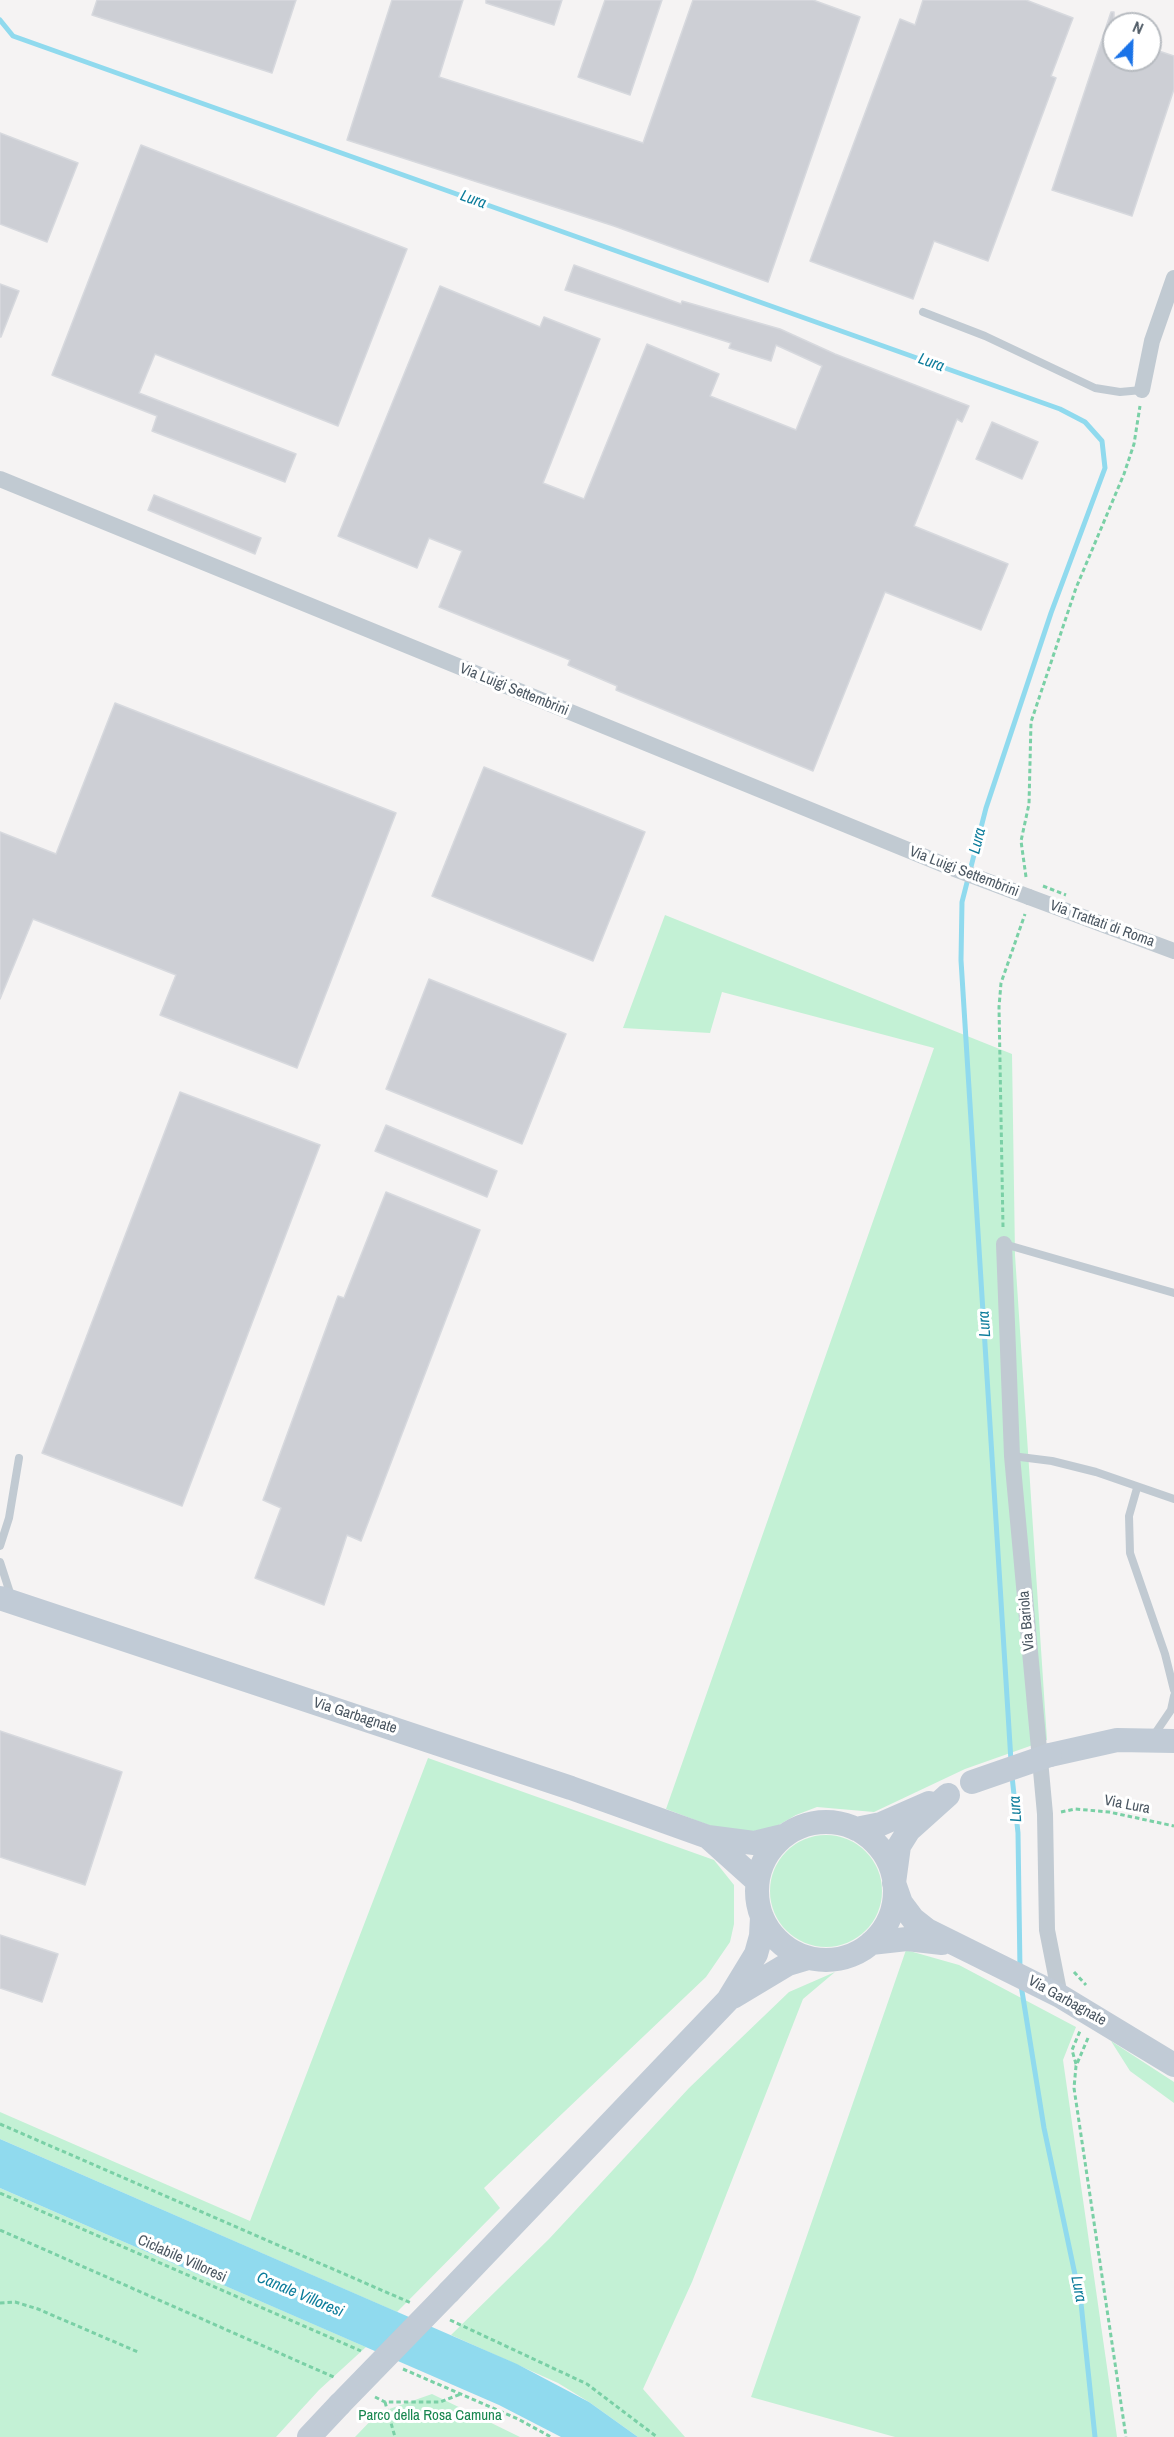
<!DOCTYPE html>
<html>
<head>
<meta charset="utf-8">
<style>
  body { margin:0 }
  #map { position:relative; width:1174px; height:2437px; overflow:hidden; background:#f5f3f3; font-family:"Archivo Narrow",sans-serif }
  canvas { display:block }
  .north { position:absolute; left:1102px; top:12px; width:60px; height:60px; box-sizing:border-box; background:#fff; border:2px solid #b7bbc0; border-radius:50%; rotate:23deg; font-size:16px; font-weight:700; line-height:24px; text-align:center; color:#4a5661 }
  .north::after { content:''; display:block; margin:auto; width:21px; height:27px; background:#1a73e8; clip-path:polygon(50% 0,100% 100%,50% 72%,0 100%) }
</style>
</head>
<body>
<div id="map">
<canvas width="1174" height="2437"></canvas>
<div class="north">N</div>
</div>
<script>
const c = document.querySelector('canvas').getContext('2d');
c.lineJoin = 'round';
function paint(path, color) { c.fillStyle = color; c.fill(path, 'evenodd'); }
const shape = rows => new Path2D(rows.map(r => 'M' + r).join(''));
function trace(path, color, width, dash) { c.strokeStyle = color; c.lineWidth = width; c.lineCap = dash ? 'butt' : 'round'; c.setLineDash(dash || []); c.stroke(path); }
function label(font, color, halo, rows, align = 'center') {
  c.font = font + ' "Archivo Narrow",sans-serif'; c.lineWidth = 6; c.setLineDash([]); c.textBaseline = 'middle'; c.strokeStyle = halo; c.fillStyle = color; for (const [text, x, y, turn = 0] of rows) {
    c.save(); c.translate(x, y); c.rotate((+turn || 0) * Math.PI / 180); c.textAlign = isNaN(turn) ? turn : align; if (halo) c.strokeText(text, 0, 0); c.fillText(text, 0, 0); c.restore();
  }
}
const green = shape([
  [665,915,1012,1054,1015,1255,1047,1740,965,1769,874,1812,817,1807,796,1815,777,1826,750,1832,711,1826,666,1809,934,1048,722,992,710,1033,623,1028],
  [428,1758,714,1860,734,1885,734,1924,730,1942,706,1977,484,2188,500,2208,397,2312,0,2139,0,2112,250,2221],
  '770 1891a56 56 0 1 1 112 0a56 56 0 1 1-112 0Z',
  [906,1950,959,1965,1076,2027,1063,2060,1117,2437,895,2437,751,2397],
  [835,1972,803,1999,692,2282,643,2389,685,2437,638,2437,589,2402,558,2383,451,2335,549,2239,689,2088,789,1992],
  [1111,2041,1174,2082,1174,2103,1130,2071],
  [0,2188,366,2347,319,2390,276,2437,0,2437],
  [432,2394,520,2437,355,2437,378,2413]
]);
const water = shape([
  [0,2139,517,2364,589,2402,638,2437,561,2437,499,2405,0,2188]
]);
const stream = shape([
  [0,20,13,36,1060,409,1085,422,1102,441,1105,468,1051,613,986,808,962,902,961,960,1011,1761],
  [1012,1776,1018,1833,1020,1970],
  [1021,1985,1044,2128,1081,2303,1095,2437]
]);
const building = shape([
  [97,0,296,0,272,73,92,15,97,0],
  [392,0,463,0,439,77,643,143,693,0,813,0,860,17,768,282,614,226,347,140,392,0],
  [486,0,562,0,554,25,486,3,486,0],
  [605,0,662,0,630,95,578,77,605,0],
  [923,0,1026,0,1073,18,1051,76,1056,78,988,261,934,241,913,299,810,261,900,19,915,25,923,0],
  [1111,12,1114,12,1114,60,1150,60,1150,48,1174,56,1174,89,1132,216,1052,190,1111,12],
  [0,133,78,163,47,242,0,224,0,133],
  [141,145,407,249,338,426,155,354,139,393,296,454,285,482,152,431,157,416,52,375,141,145],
  [574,265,681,304,682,301,780,329,835,354,969,406,962,422,957,419,914,526,1008,564,981,630,885,592,813,771,616,690,617,686,568,665,570,660,439,607,462,551,429,538,417,568,338,536,440,286,540,327,544,317,600,339,543,483,584,499,647,344,719,374,710,396,796,430,822,366,776,345,771,361,729,348,731,343,565,290,574,265],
  [0,284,19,291,1,337,0,337,0,284],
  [992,422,1038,442,1022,479,976,459,992,422],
  [154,495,261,538,255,554,148,510,154,495],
  [115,703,396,813,297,1068,160,1015,176,975,33,919,0,999,0,832,56,854,115,703],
  [484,767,645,832,593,961,432,896,484,767],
  [429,979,566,1034,522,1144,386,1089,429,979],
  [180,1092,320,1145,182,1506,42,1453,180,1092],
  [386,1125,497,1171,487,1197,375,1151,386,1125],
  [386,1192,480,1230,361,1541,347,1535,324,1605,255,1578,281,1508,263,1500,338,1296,344,1298,386,1192],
  [0,1731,122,1772,85,1885,0,1857,0,1731],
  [0,1935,58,1954,42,2002,0,1988,0,1935]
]);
const path = shape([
  [1026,877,1021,841,1029,804,1031,722,1076,588,1124,474,1134,444,1140,406],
  [1003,1227,999,1007,1001,983,1025,914],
  [1061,1812,1075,1809,1109,1812,1174,1826],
  [1074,1972,1086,1985],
  [1088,2038,1076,2066,1074,2088,1126,2437],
  [1076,2064,1072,2050,1080,2031],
  [0,2124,411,2303],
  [0,2193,361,2351],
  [0,2230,336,2378],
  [0,2303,15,2302,38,2309,138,2352],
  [450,2320,587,2384,657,2437],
  [403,2369,518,2419,551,2437],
  [375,2397,385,2402,440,2402,461,2394],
  [385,2402,395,2437]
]);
const lane = shape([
  [923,312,985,336,1095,388,1120,392,1142,390],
  [1004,1244,1174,1293],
  [1012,1456,1052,1461,1096,1472,1174,1499],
  [1137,1488,1129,1516,1130,1553,1165,1654,1174,1690],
  [0,1546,9,1518,19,1458],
  [0,1562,12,1599],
  [1152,1738,1171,1710,1174,1696]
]);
const street = shape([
  [1142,390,1152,341,1174,278],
  [0,479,952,868],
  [1029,897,1174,951],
  [1004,1244,1012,1456,1045,1814,1047,1930,1060,1996]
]);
const secondary = shape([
  [0,1598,571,1788,708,1837,754,1843,783,1836],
  [1050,1755,1117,1740,1174,1741],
  [948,1795,909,1830,899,1846,894,1883,901,1903,913,1919,927,1930,1060,1996,1174,2065],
  '757 1891a69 69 0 1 1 138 0a69 69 0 1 1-138 0Z',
  [856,1829,881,1824,929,1803],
  [708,1837,757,1881],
  [871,1943,907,1939,942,1943],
  [733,1997,788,1964,808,1958],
  [449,2292,728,2000,756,1954,761,1936,762,1917],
  [309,2437,340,2404]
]);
const pathBridge = shape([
  [1043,886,1066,895]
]);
const streetBridge = shape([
  [952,868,1029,897]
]);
const secondaryBridge = shape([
  [972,1782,1050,1755],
  [340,2404,449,2292]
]);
const streetNames = [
  ["Via Luigi Settembrini",514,690,22],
  ["Via Luigi Settembrini",964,872,21],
  ["Via Trattati di Roma",1102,924,20],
  ["Via Bariola",1027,1621,-95],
  ["Via Garbagnate",355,1716,18],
  ["Via Lura",1127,1805,11],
  ["Via Garbagnate",1067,2001,29],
  ["Ciclabile Villoresi",182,2259,24]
];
const parkNames = [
  ["Parco della Rosa Camuna",430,2416]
];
const waterNames = [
  ["Lura",473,200,20],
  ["Lura",931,363,20],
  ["Lura",978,841,-76],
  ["Lura",985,1324,-94],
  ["Lura",1016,1809,-94],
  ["Lura",1078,2289,79],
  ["Canale Villoresi",300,2295,23]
];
paint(green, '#c3f1d5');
paint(water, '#90daee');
trace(stream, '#90daee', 5);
paint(building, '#cdcfd5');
trace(building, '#d7d9de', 1.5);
trace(path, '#7ad0a6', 3, [4.5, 3]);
trace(lane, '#c1cad2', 8);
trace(street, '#c1cad2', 16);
trace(secondary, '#c1cbd6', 24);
trace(pathBridge, '#7ad0a6', 3, [4.5, 3]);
trace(streetBridge, '#c1cad2', 16);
trace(secondaryBridge, '#c1cbd6', 24);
label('15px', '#4a5661', '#fff', streetNames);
label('15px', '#17864f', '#fff', parkNames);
label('italic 16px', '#0c7c9b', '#fff', waterNames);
</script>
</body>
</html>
